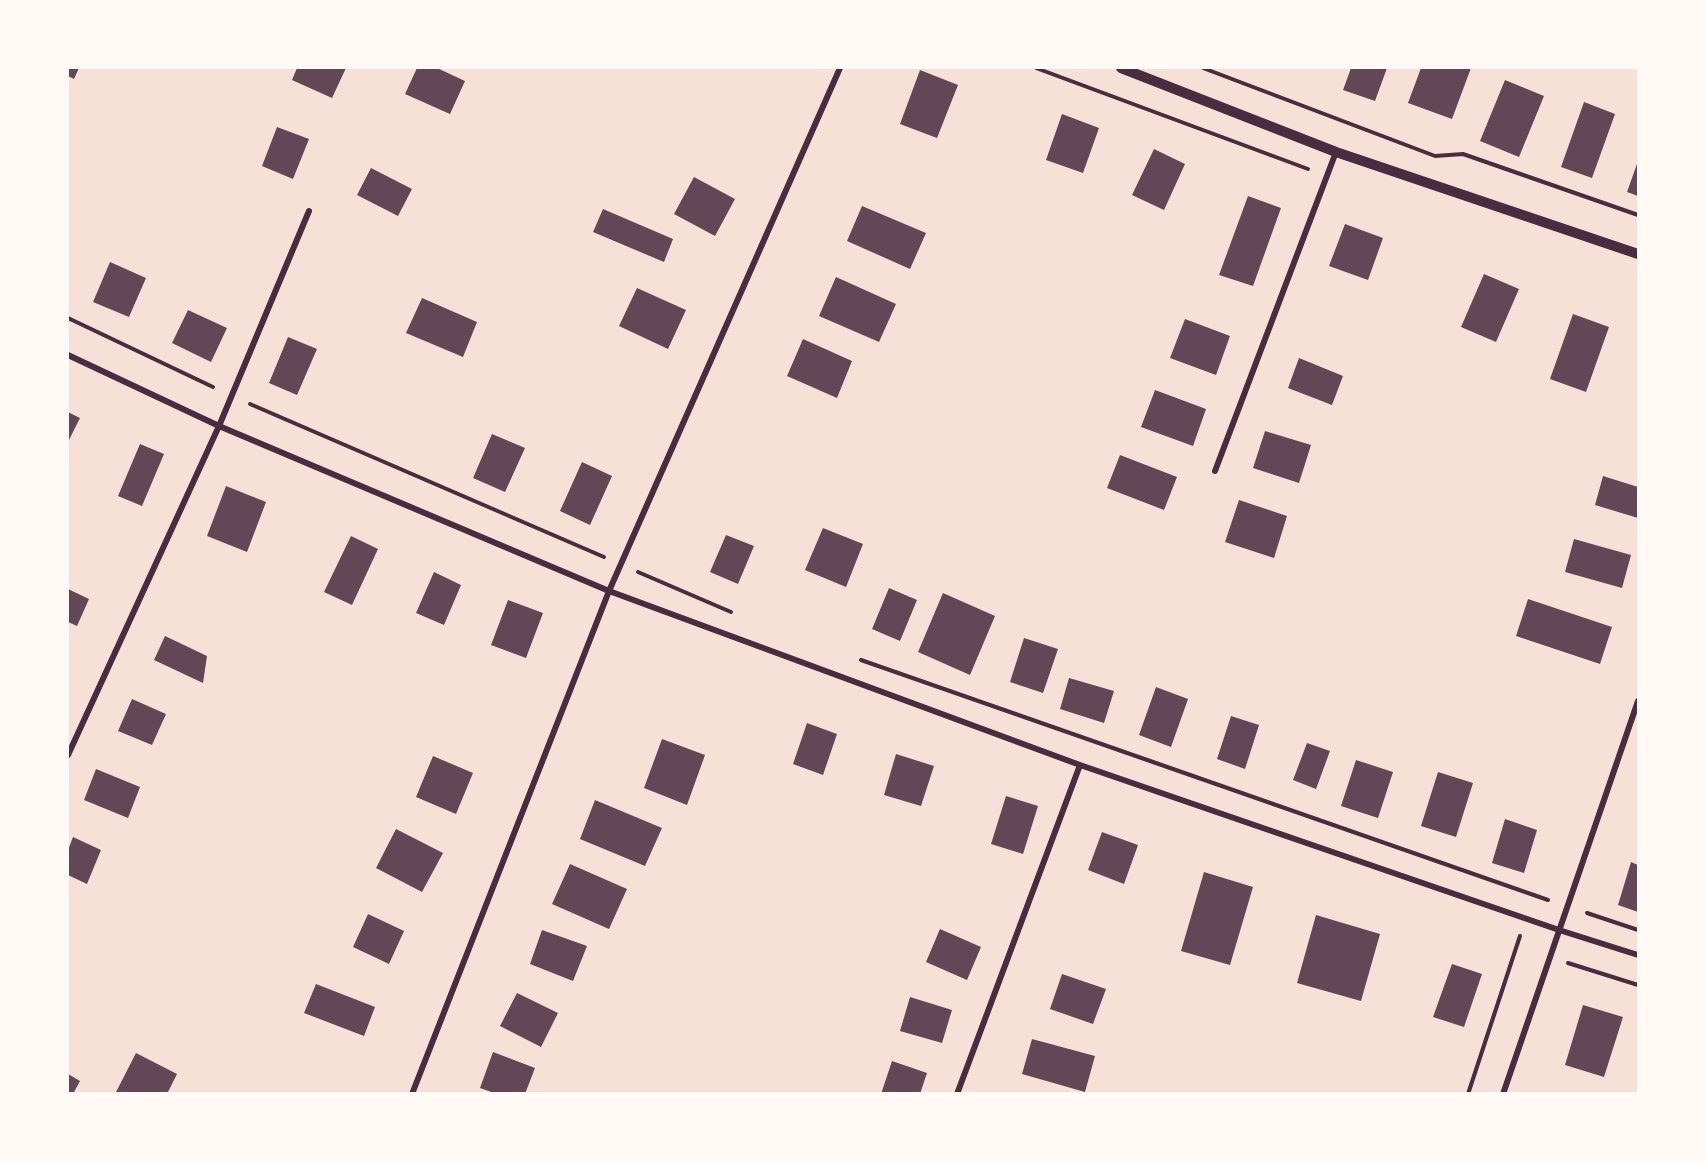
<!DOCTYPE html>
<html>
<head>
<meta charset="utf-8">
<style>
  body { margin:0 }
  #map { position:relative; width:1706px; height:1161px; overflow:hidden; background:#f7e1d7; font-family:Ubuntu,sans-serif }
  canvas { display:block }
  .frame { position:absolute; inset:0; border:69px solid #fffaf5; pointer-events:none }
</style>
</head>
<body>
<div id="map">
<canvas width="1706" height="1161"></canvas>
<div class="frame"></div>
</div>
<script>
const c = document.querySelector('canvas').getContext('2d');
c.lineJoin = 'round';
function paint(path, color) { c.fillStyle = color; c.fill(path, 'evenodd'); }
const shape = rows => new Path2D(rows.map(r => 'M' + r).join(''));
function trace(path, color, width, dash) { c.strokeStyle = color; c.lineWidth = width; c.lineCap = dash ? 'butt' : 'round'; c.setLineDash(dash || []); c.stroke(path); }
const building = shape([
  [68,68,79,68,74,79,68,76],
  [297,68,346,68,332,98,292,80],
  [417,68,437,68,465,81,450,114,405,94],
  [1351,68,1387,68,1375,101,1343,90],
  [1421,68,1471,68,1452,119,1408,103],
  [920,70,958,85,937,138,900,124],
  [1505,80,1544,96,1519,157,1480,141],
  [1584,102,1615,114,1592,178,1561,167],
  [1062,114,1099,128,1083,173,1046,160],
  [277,127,309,139,293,179,262,166],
  [1154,149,1185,164,1164,210,1132,195],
  [1638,161,1638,196,1627,192],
  [371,168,412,189,398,216,357,195],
  [694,177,735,199,715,236,674,214],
  [1248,196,1281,208,1253,286,1219,275],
  [862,206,926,233,910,269,847,241],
  [603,209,673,239,664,262,593,232],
  [1345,224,1383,238,1368,280,1329,266],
  [110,262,146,278,129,317,93,302],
  [1484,274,1519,289,1496,342,1461,327],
  [836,277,896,304,879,342,819,316],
  [637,288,686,310,668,349,619,326],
  [422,298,477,322,463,357,406,333],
  [188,310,227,328,211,362,172,343],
  [1573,314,1609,327,1586,392,1550,379],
  [1185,319,1230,336,1216,375,1170,358],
  [288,337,317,349,297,395,269,383],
  [803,339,852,361,837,398,787,376],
  [1299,358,1343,376,1332,405,1288,388],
  [1155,390,1206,409,1193,446,1141,427],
  [68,412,80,418,68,442],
  [1265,431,1311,445,1299,483,1253,468],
  [492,434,525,448,505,492,473,478],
  [140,444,164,454,142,506,118,496],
  [1120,455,1177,477,1164,510,1107,488],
  [582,462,612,476,590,525,560,511],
  [1603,476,1638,487,1638,518,1595,505],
  [226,486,266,502,247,552,207,536],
  [1239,500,1287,516,1274,558,1225,542],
  [823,528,863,544,846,587,805,570],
  [726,535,754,546,738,584,710,572],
  [351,536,378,549,352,605,324,592],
  [1574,539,1631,555,1622,588,1565,572],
  [434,572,461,585,444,625,416,613],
  [889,588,917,600,900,641,872,629],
  [68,589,89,599,77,626,68,622],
  [943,593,995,616,970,675,918,652],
  [1528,599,1612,627,1600,664,1516,636],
  [508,600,543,613,526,658,491,645],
  [165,636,207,656,203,683,154,660],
  [1024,638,1058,649,1043,693,1010,682],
  [1069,678,1114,691,1104,723,1060,709],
  [1156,687,1188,699,1171,747,1139,735],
  [132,699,166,714,152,745,118,731],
  [1231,716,1259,725,1245,769,1217,759],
  [807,723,837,734,823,775,793,764],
  [662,739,705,755,687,805,644,788],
  [1307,743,1330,751,1316,789,1293,780],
  [896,754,934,766,921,806,884,795],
  [433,756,473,773,456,814,416,797],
  [1356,760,1393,772,1378,818,1341,806],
  [96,769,140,787,128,818,84,800],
  [1438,772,1473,783,1456,837,1421,826],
  [1006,796,1038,806,1023,854,991,844],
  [595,800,662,828,645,866,580,839],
  [1505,819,1537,830,1524,873,1492,863],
  [396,829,443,853,422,892,376,868],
  [1102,832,1138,845,1124,884,1088,870],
  [73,837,101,850,87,884,68,875,68,850],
  [1631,862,1638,865,1638,912,1618,905],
  [570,864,627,889,609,929,552,904],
  [1204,872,1253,887,1230,965,1181,951],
  [368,914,404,931,389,964,353,947],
  [1316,915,1380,934,1361,1001,1297,983],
  [940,929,981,947,967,980,926,962],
  [542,930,587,946,573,981,530,964],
  [1452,964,1482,974,1464,1027,1433,1017],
  [1062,974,1106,989,1093,1024,1050,1009],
  [316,984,375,1007,364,1036,304,1013],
  [517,993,558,1013,541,1047,500,1026],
  [910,997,952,1010,942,1043,900,1031],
  [1583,1005,1623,1017,1604,1077,1565,1065],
  [1032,1039,1095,1056,1085,1092,1022,1074],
  [493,1052,535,1068,525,1094,497,1094,480,1088],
  [136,1053,177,1074,167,1094,115,1094],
  [892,1061,927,1073,920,1094,881,1094],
  [68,1074,80,1081,73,1094,68,1094]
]);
const path = shape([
  [1036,68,1308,169],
  [1203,68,1435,156,1463,154,1638,215],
  [68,318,213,387],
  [250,404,604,557],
  [638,572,731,612],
  [861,660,1548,900],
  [1587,913,1638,930],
  [1568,963,1638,985],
  [1468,1094,1520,936]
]);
const minor = shape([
  [68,355,219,426,609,591,1080,765,1559,930,1638,955],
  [1215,471,1336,152],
  [68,755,219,426,309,211],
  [412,1094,609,591,840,68],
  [957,1094,1080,765],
  [1503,1094,1638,701]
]);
const tertiary = shape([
  [1121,68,1336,152,1638,254]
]);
paint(building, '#644757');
trace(path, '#4a2c40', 4);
trace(minor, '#4a2c40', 6);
trace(tertiary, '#4a2c40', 10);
</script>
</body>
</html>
